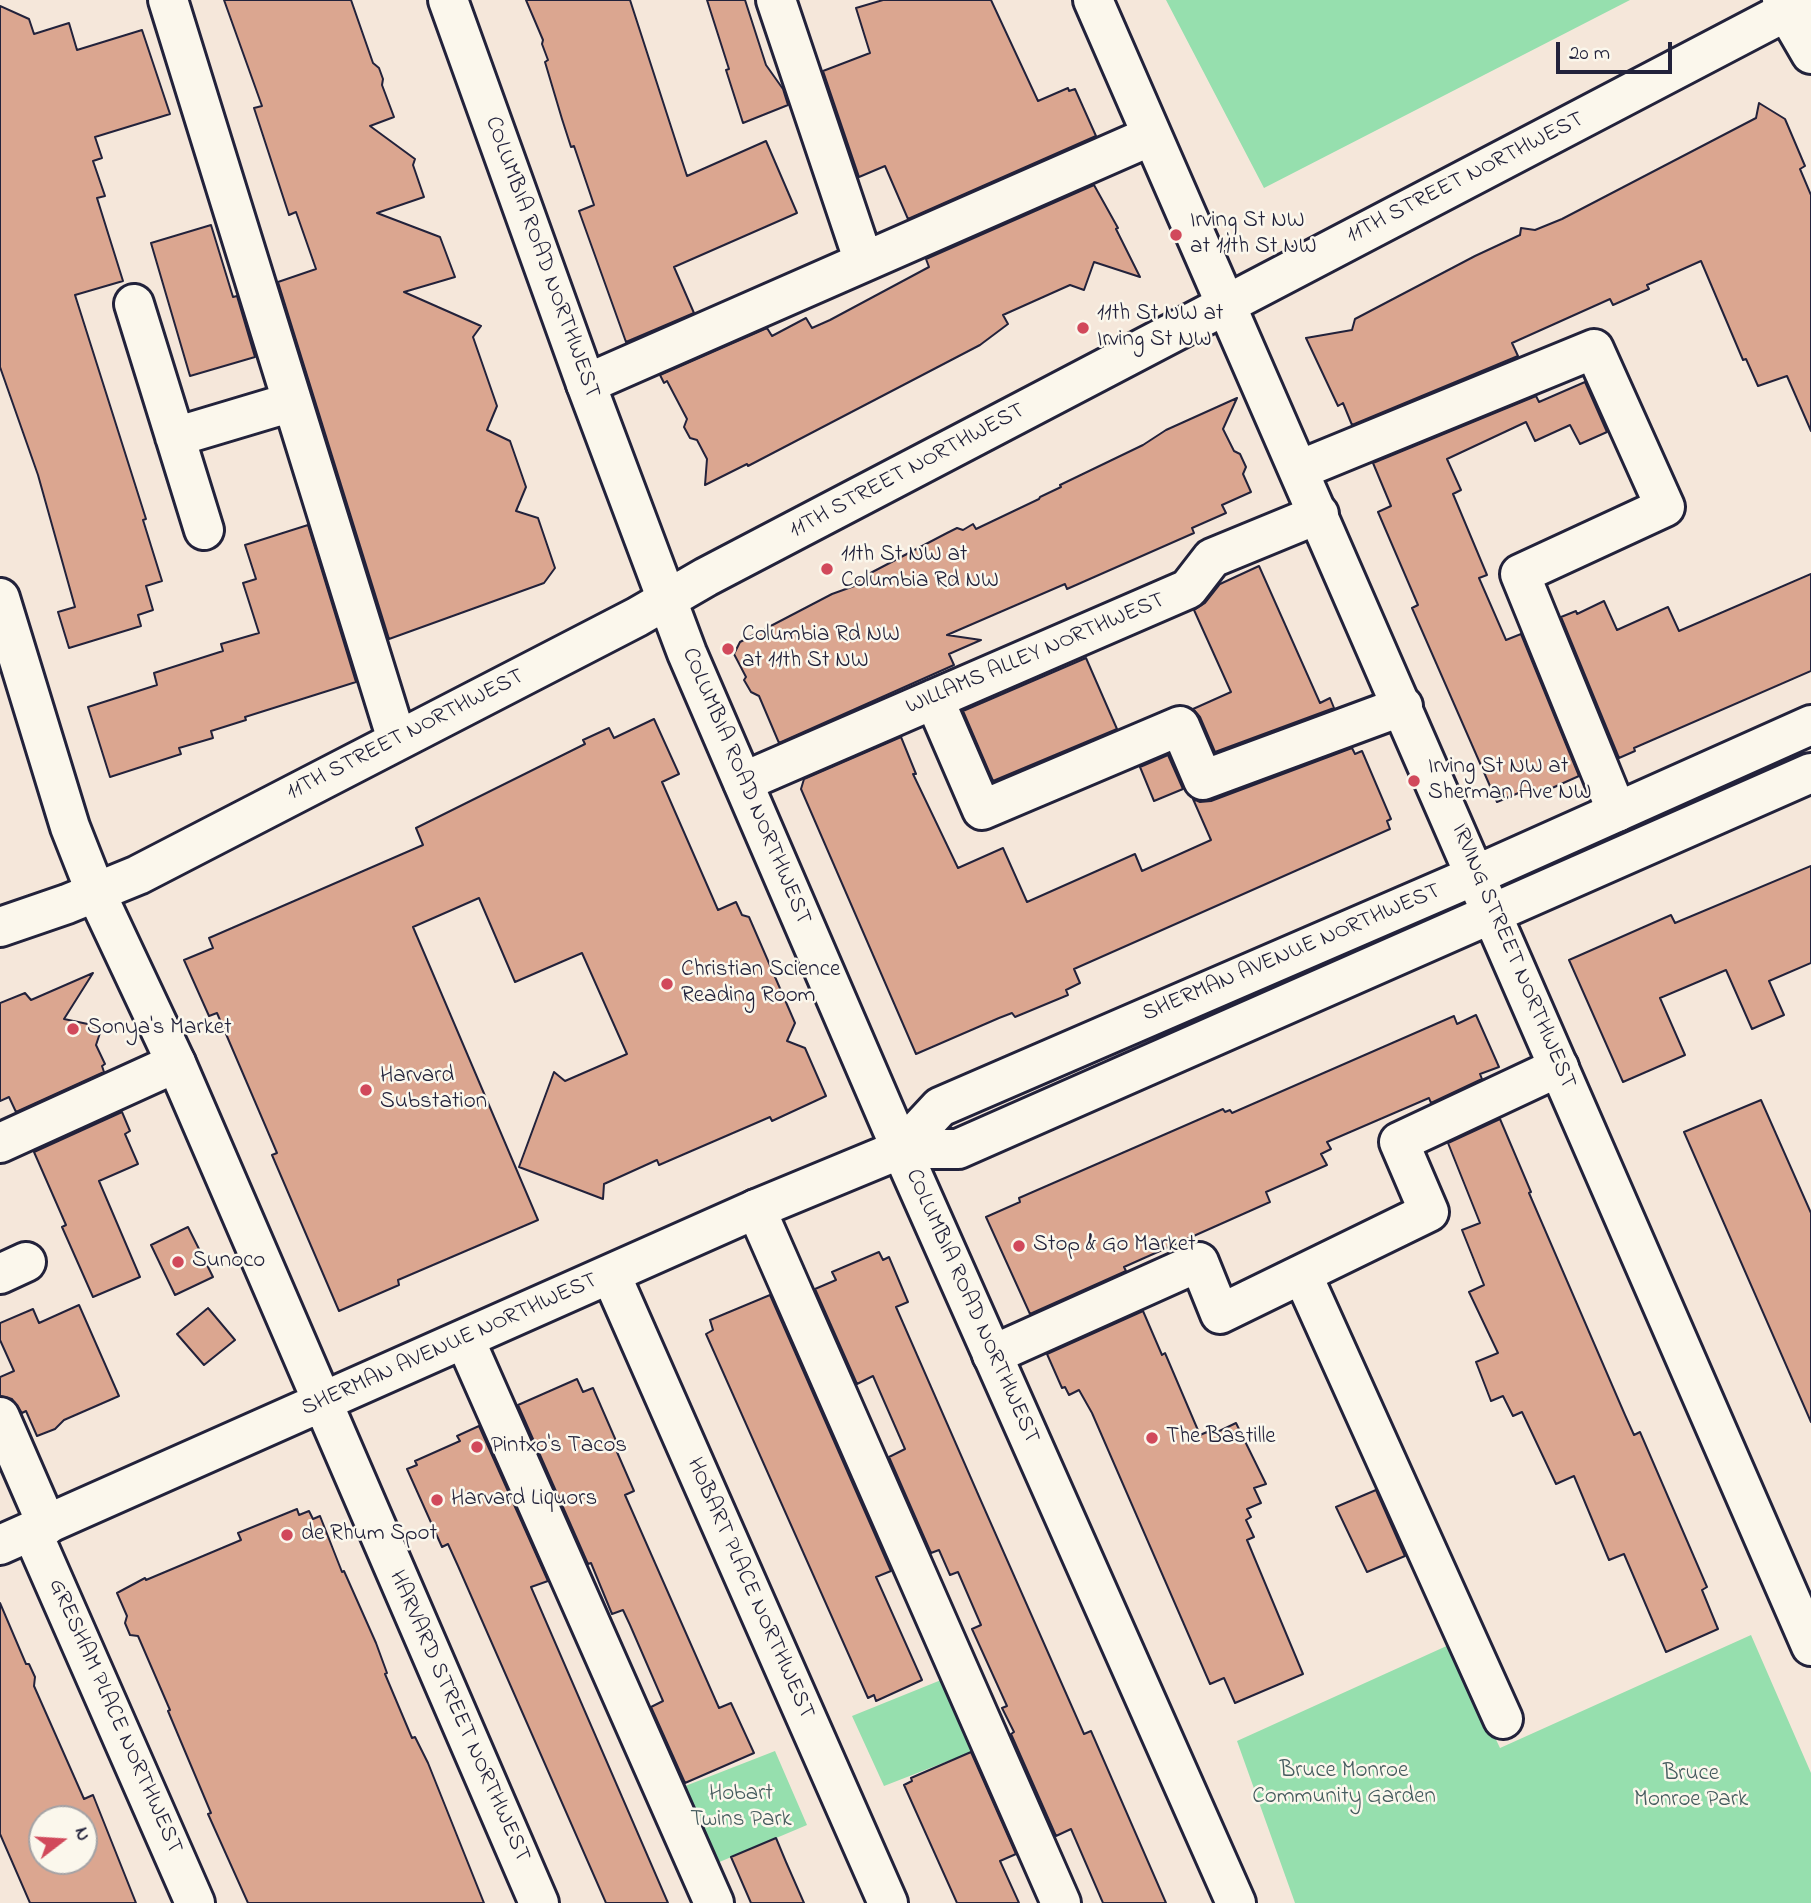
<!DOCTYPE html>
<html>
<head>
<meta charset="utf-8">
<style>
  body { margin:0 }
  #map { position:relative; width:1811px; height:1903px; overflow:hidden; background:#f5e7da; font-family:"Indie Flower",sans-serif }
  canvas { display:block }
  .north { position:absolute; left:28px; top:1805px; width:70px; height:70px; box-sizing:border-box; background:#fbf7ec; border:2px solid #a4a2a5; border-radius:50%; rotate:73deg; font-size:19px; font-weight:700; line-height:28px; text-align:center; color:#22223b }
  .north::after { content:''; display:block; margin:auto; width:24px; height:32px; background:#d1495b; clip-path:polygon(50% 0,100% 100%,50% 72%,0 100%) }
  .scale { position:absolute; left:1556px; top:42px; width:116px; height:32px; box-sizing:border-box; border:4px solid #22223b; border-top:0; padding-left:9px; font-size:21px; line-height:24px; white-space:nowrap; color:#22223b; -webkit-text-stroke:5px #fbf7ec; paint-order:stroke }
</style>
</head>
<body>
<div id="map">
<canvas width="1811" height="1903"></canvas>
<div class="north">N</div>
<div class="scale">20 m</div>
</div>
<script>
const c = document.querySelector('canvas').getContext('2d');
c.lineJoin = 'round';
function paint(path, color) { c.fillStyle = color; c.fill(path, 'evenodd'); }
const shape = rows => new Path2D(rows.map(r => 'M' + r).join(''));
function trace(path, color, width, dash) { c.strokeStyle = color; c.lineWidth = width; c.lineCap = dash ? 'butt' : 'round'; c.setLineDash(dash || []); c.stroke(path); }
function label(font, color, halo, rows, align = 'center') {
  c.font = font + ' "Indie Flower",sans-serif'; c.lineWidth = 5; c.setLineDash([]); c.textBaseline = 'middle'; c.strokeStyle = halo; c.fillStyle = color; for (const [text, x, y, turn = 0] of rows) {
    c.save(); c.translate(x, y); c.rotate((+turn || 0) * Math.PI / 180); c.textAlign = isNaN(turn) ? turn : align; if (halo) c.strokeText(text, 0, 0); c.fillText(text, 0, 0); c.restore();
  }
}
const green = shape([
  [1166,0,1630,0,1264,188],
  [1751,1635,1811,1773,1811,1903,1295,1903,1237,1741,1451,1644,1500,1748],
  [951,1676,984,1747,884,1786,852,1716],
  [775,1751,807,1825,710,1866,675,1790]
]);
const building = shape([
  [224,0,351,0,373,63,379,68,383,79,382,85,394,117,370,126,415,159,413,165,424,197,377,213,440,237,455,277,404,292,481,326,473,337,497,406,487,430,510,441,526,487,516,511,538,518,555,568,544,583,389,639,278,282,316,269,296,212,289,215,254,108,262,106,224,0],
  [526,0,630,0,687,176,766,141,797,213,674,267,694,313,626,342,579,211,594,205,574,146,571,147,562,119,545,62,548,60,542,44,543,40,526,0],
  [707,0,745,0,766,65,783,89,788,105,743,123,726,70,729,69,707,0],
  [883,0,991,0,1038,101,1068,88,1069,91,1075,89,1096,136,908,219,885,166,859,177,823,71,870,53,856,8,883,0],
  [0,6,29,19,34,34,69,23,77,50,142,30,170,114,95,137,102,158,93,161,105,196,97,198,123,281,75,295,146,519,143,520,162,581,146,586,153,610,138,615,141,626,69,648,58,612,75,607,38,475,0,367,0,6],
  [1759,103,1785,119,1805,166,1800,169,1811,195,1811,431,1787,376,1758,386,1746,359,1743,360,1701,261,1647,285,1649,289,1613,305,1610,299,1512,343,1518,356,1352,425,1343,403,1338,406,1306,338,1352,330,1355,319,1475,256,1520,235,1521,228,1535,230,1562,219,1756,118,1759,103],
  [1094,185,1118,228,1116,229,1140,277,1094,262,1084,290,1070,285,1003,315,1008,324,980,345,748,466,747,464,705,485,707,459,697,440,690,438,684,427,687,419,667,381,664,383,660,375,767,328,772,336,806,318,812,328,830,320,929,267,926,259,1094,185],
  [211,225,233,297,237,296,255,357,190,376,151,243,211,225],
  [1585,382,1607,432,1580,444,1570,425,1535,441,1526,422,1447,459,1461,490,1453,494,1487,575,1479,578,1506,640,1521,634,1579,776,1532,797,1528,789,1497,802,1412,608,1418,605,1378,512,1391,506,1373,463,1536,396,1539,402,1585,382],
  [1237,398,1223,429,1234,451,1240,454,1246,467,1243,474,1251,492,1222,505,1226,513,1192,528,1194,533,1067,589,1065,584,947,635,981,640,949,654,954,665,779,743,759,696,751,692,744,680,746,677,734,654,740,642,832,594,857,585,859,579,947,533,957,528,963,530,973,524,976,529,1039,499,1040,497,1061,487,1060,485,1143,445,1166,430,1237,398],
  [308,525,356,682,245,717,246,720,211,731,213,738,179,748,181,754,110,777,88,707,157,685,154,673,223,651,221,644,259,633,243,583,256,579,245,545,308,525],
  [1259,566,1320,703,1330,698,1334,708,1215,752,1200,717,1193,709,1231,692,1194,610,1205,603,1220,584,1259,566],
  [1811,574,1811,671,1634,748,1635,751,1619,758,1561,617,1576,611,1577,614,1604,601,1617,630,1668,607,1679,631,1811,574],
  [1086,658,1117,729,993,781,963,711,1086,658],
  [654,719,679,774,662,782,718,910,736,902,742,915,749,917,795,1023,787,1041,805,1048,826,1096,772,1121,770,1117,659,1165,657,1160,604,1184,603,1199,519,1167,554,1072,565,1081,627,1054,582,953,515,982,479,898,413,927,538,1220,398,1280,399,1285,339,1311,272,1155,277,1153,217,1013,209,1016,184,960,213,948,209,938,423,845,416,828,585,744,583,740,609,728,614,738,654,719],
  [901,737,916,774,913,774,958,868,1003,848,1027,902,1135,854,1142,871,1211,840,1193,799,1200,802,1211,801,1352,748,1355,754,1362,751,1391,819,1387,821,1390,829,1074,969,1080,983,1066,990,1068,995,1015,1017,1012,1013,999,1018,916,1054,801,789,804,779,901,737],
  [1168,755,1183,789,1154,801,1140,767,1168,755],
  [1811,866,1811,963,1769,981,1784,1015,1752,1029,1726,970,1660,998,1685,1055,1623,1082,1569,960,1671,915,1675,923,1811,866],
  [93,973,64,1019,102,1027,96,1045,105,1064,102,1066,104,1072,16,1112,9,1097,0,1101,0,1003,25,993,31,1000,93,973],
  [1476,1015,1499,1067,1480,1074,1482,1079,1431,1103,1429,1098,1327,1142,1331,1149,1321,1154,1327,1165,1266,1192,1270,1202,1124,1267,1126,1271,1030,1314,986,1217,1020,1202,1019,1198,1223,1109,1225,1112,1230,1110,1232,1113,1454,1016,1457,1024,1476,1015],
  [1761,1100,1811,1213,1811,1422,1684,1132,1761,1100],
  [122,1112,130,1131,125,1134,138,1164,99,1181,140,1277,93,1297,62,1227,66,1225,34,1152,122,1112],
  [1500,1119,1531,1192,1529,1193,1625,1415,1634,1435,1640,1432,1707,1587,1702,1590,1718,1629,1666,1652,1624,1554,1609,1560,1574,1476,1556,1484,1522,1412,1513,1416,1503,1396,1491,1401,1476,1362,1498,1353,1469,1292,1484,1285,1462,1230,1480,1223,1448,1143,1500,1119],
  [188,1227,213,1277,175,1295,151,1245,188,1227],
  [879,1252,883,1260,889,1257,908,1302,896,1307,981,1501,1084,1734,1091,1731,1166,1903,1103,1903,1071,1829,1056,1836,1011,1734,1014,1732,1002,1708,1007,1706,972,1629,981,1625,958,1572,950,1575,939,1550,931,1553,889,1457,905,1449,880,1392,873,1376,857,1384,815,1289,836,1280,832,1272,879,1252],
  [770,1295,891,1571,876,1577,922,1680,876,1701,874,1695,868,1698,706,1334,713,1330,710,1320,770,1295],
  [79,1305,119,1396,64,1420,55,1429,37,1436,26,1411,22,1413,12,1399,0,1396,0,1377,14,1371,0,1340,0,1323,33,1309,39,1323,79,1305],
  [208,1308,235,1340,204,1365,177,1334,208,1308],
  [1143,1311,1162,1355,1165,1353,1200,1435,1207,1432,1209,1436,1236,1423,1266,1484,1254,1488,1261,1503,1247,1509,1251,1517,1246,1520,1254,1537,1247,1540,1303,1674,1235,1703,1224,1678,1210,1684,1092,1413,1079,1390,1069,1395,1065,1387,1062,1388,1047,1354,1143,1311],
  [577,1379,583,1392,593,1388,620,1450,617,1452,634,1491,625,1495,719,1708,731,1703,754,1753,685,1783,651,1707,663,1701,630,1625,623,1610,612,1614,591,1563,588,1564,518,1405,577,1379],
  [479,1426,548,1581,531,1587,668,1903,606,1903,458,1566,448,1544,442,1547,407,1469,417,1465,415,1461,460,1441,457,1436,479,1426],
  [1376,1490,1405,1556,1367,1572,1336,1507,1376,1490],
  [297,1509,299,1515,309,1511,313,1519,320,1516,342,1572,344,1571,376,1643,387,1673,385,1674,412,1738,415,1737,428,1763,484,1903,248,1903,208,1814,211,1813,168,1711,170,1710,138,1636,130,1635,125,1623,127,1616,117,1593,145,1578,146,1580,241,1540,238,1533,297,1509],
  [0,1603,26,1664,29,1664,35,1677,34,1686,84,1799,93,1795,136,1903,30,1903,0,1834,0,1603],
  [42,1819,84,1819,84,1861,42,1861,42,1819],
  [971,1752,1016,1854,1000,1861,1019,1903,957,1903,904,1785,912,1781,911,1778,971,1752],
  [776,1838,786,1862,804,1903,751,1903,731,1857,776,1838]
]);
const minor = shape([
  [168,0,397,740],
  [776,0,864,262],
  [134,304,204,530],
  [586,384,1151,136],
  [175,437,292,402],
  [1299,470,1594,349,1665,507,1520,574,1617,812],
  [934,699,982,810,1180,726,1203,780,1403,706],
  [743,782,1188,589,1212,558,1319,514],
  [0,927,67,904,138,875,637,617,706,577,1808,0],
  [0,1143,176,1063],
  [756,1209,1061,1903],
  [0,1274,26,1262],
  [1302,1274,1503,1719],
  [611,1275,888,1903],
  [465,1340,714,1903],
  [992,1355,1199,1262,1220,1314,1429,1212,1399,1142,1559,1067],
  [0,1417,47,1525],
  [32,1532,195,1903]
]);
const major = shape([
  [448,0,586,384,687,653,901,1149,1236,1903],
  [1093,0,1811,1646],
  [1782,0,1786,11,1811,54],
  [0,598,70,827,96,893,176,1063,539,1903],
  [901,1149,940,1107,1476,875,1811,725],
  [0,1545,756,1209,901,1149,958,1149,1811,773]
]);
const markers = [
  [1176,235,7,"#d1495b"],
  [1083,328,7,"#d1495b"],
  [827,569,7,"#d1495b"],
  [728,649,7,"#d1495b"],
  [1414,781,7,"#d1495b"],
  [667,984,7,"#d1495b"],
  [73,1029,7,"#d1495b"],
  [366,1090,7,"#d1495b"],
  [1019,1246,7,"#d1495b"],
  [178,1262,7,"#d1495b"],
  [1152,1438,7,"#d1495b"],
  [477,1447,7,"#d1495b"],
  [437,1500,7,"#d1495b"],
  [287,1535,7,"#d1495b"]
];
const streetNames = [
  ["11TH STREET NORTHWEST",1466,179,-27],
  ["COLUMBIA ROAD NORTHWEST",541,258,70],
  ["11TH STREET NORTHWEST",908,472,-28],
  ["WILLAMS ALLEY NORTHWEST",1036,655,-23],
  ["11TH STREET NORTHWEST",406,736,-27],
  ["COLUMBIA ROAD NORTHWEST",745,787,67],
  ["SHERMAN AVENUE NORTHWEST",1292,954,-23],
  ["IRVING STREET NORTHWEST",1512,957,67],
  ["COLUMBIA ROAD NORTHWEST",971,1307,66],
  ["SHERMAN AVENUE NORTHWEST",450,1346,-24],
  ["HOBART PLACE NORTHWEST",749,1589,66],
  ["GRESHAM PLACE NORTHWEST",114,1717,66],
  ["HARVARD STREET NORTHWEST",458,1717,66]
];
const poiNames = [
  ["Irving St NW",1190,222],
  ["at 11th St NW",1190,248],
  ["11th St NW at",1097,315],
  ["Irving St NW",1097,341],
  ["11th St NW at",841,556],
  ["Columbia Rd NW",841,582],
  ["Columbia Rd NW",742,636],
  ["at 11th St NW",742,662],
  ["Irving St NW at",1428,768],
  ["Sherman Ave NW",1428,794],
  ["Christian Science",681,971],
  ["Reading Room",681,997],
  ["Sonya's Market",87,1029],
  ["Harvard",380,1077],
  ["Substation",380,1103],
  ["Stop & Go Market",1033,1246],
  ["Sunoco",192,1262],
  ["The Bastille",1166,1438],
  ["Pintxo's Tacos",491,1447],
  ["Harvard Liquors",451,1500],
  ["de Rhum Spot",301,1535]
];
const parkNames = [
  ["Bruce Monroe",1344,1772],
  ["Community Garden",1344,1798],
  ["Bruce",1691,1775],
  ["Monroe Park",1691,1801],
  ["Hobart",741,1795],
  ["Twins Park",741,1821]
];
paint(green, '#96dfae');
paint(building, '#dba690');
trace(building, '#22223b', 2);
trace(minor, '#22223b', 44);
trace(major, '#22223b', 44);
trace(minor, '#fbf7ec', 38);
trace(major, '#fbf7ec', 38);
for (const [x, y, r, color] of markers) { const dot = new Path2D(); dot.arc(x, y, r, 0, 2 * Math.PI); c.fillStyle = color; c.fill(dot); trace(dot, '#fbf7ec', 2.5); }
label('23px', '#22223b', '#fbf7ec', streetNames);
label('23px', '#22223b', '#fbf7ec', poiNames, 'left');
label('23px', '#455b5e', '#fbf7ec', parkNames);
</script>
</body>
</html>
